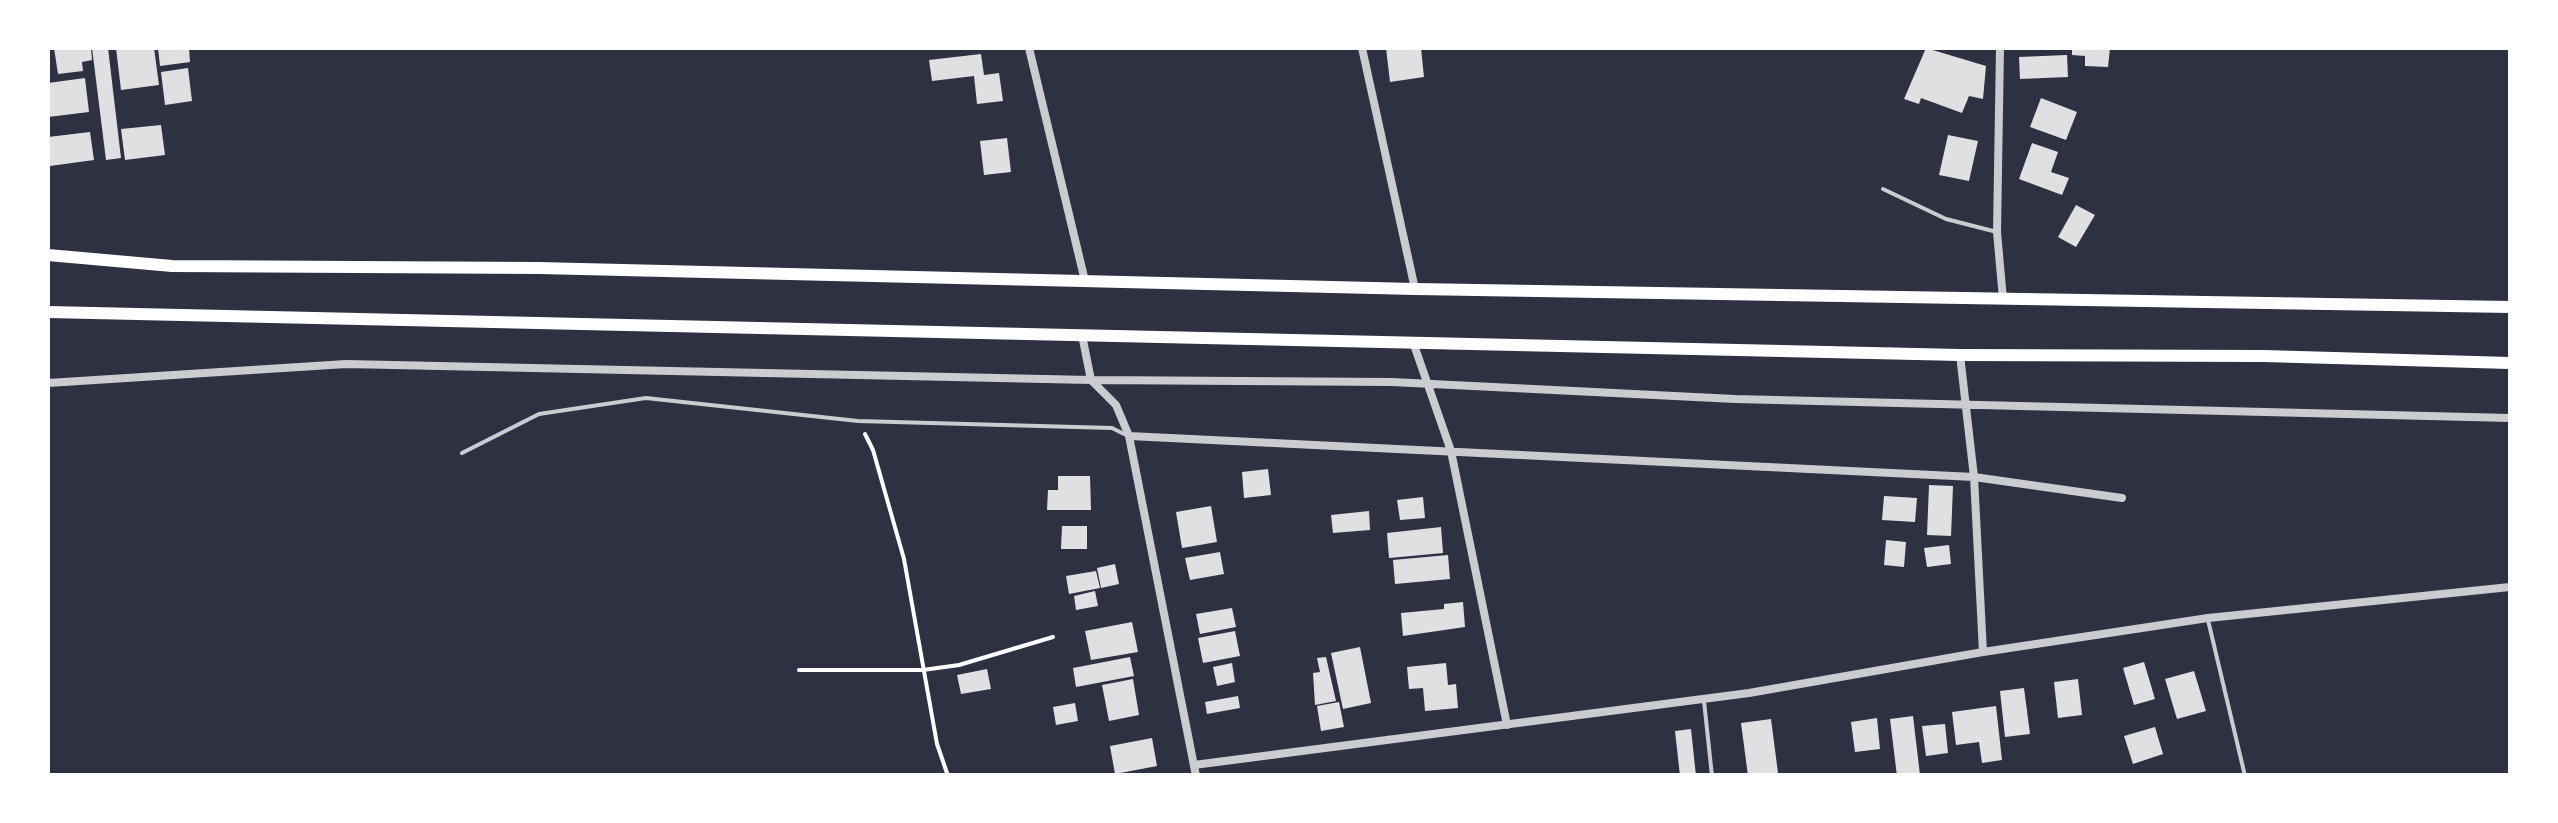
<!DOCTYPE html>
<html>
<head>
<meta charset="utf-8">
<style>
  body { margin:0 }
  #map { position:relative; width:2558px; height:823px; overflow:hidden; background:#2d3142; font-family:"DM Sans",sans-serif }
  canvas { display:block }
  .frame { position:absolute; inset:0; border:50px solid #fff; pointer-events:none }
</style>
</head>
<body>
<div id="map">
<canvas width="2558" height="823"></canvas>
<div class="frame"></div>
</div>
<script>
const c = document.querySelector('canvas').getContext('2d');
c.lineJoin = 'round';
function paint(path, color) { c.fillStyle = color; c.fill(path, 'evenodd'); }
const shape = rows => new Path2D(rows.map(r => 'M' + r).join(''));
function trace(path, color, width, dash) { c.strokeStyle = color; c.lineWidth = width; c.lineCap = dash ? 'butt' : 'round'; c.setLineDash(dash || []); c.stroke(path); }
const building = shape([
  [54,48,91,48,92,60,82,62,83,71,58,74],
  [92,48,108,48,121,158,106,160],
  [116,48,154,48,159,85,121,90],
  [158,48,189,48,190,62,160,66],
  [1386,48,1421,48,1424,77,1390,82],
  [1926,48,1986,66,1983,99,1969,96,1962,113,1921,98,1919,104,1904,99],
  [2072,48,2110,48,2108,67,2085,66,2085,56,2072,55],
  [981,54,984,75,999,73,1003,101,977,104,974,76,932,81,929,60],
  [2067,55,2068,77,2020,79,2019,57],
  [188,68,192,101,165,105,161,72],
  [85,78,89,112,48,117,48,83],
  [2041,98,2077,112,2066,140,2030,127],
  [161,125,165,155,125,160,121,129],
  [90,132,94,160,50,166,48,137],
  [1948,135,1978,141,1969,181,1939,175],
  [1007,138,1011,172,984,175,980,141],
  [2032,143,2058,152,2051,172,2069,178,2062,195,2019,179],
  [2076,205,2095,215,2076,247,2058,237],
  [1268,469,1271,495,1244,498,1242,472],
  [1058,476,1090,476,1091,510,1047,510,1048,490,1058,490],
  [1929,485,1953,486,1951,536,1927,535],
  [1884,496,1917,498,1915,522,1882,520],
  [1423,497,1425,518,1400,520,1397,500],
  [1211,506,1217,542,1182,548,1176,512],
  [1369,511,1370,530,1333,533,1331,515],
  [1062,526,1087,526,1087,549,1061,549],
  [1441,527,1443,553,1389,558,1387,533],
  [1886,540,1906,542,1904,567,1884,565],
  [1949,545,1951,564,1927,567,1924,548],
  [1220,552,1224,574,1190,580,1185,558],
  [1448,555,1450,579,1395,584,1393,560],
  [1115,564,1119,584,1101,588,1097,568],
  [1096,571,1100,588,1069,594,1066,576],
  [1095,591,1098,606,1076,610,1074,596],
  [1463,602,1465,627,1403,636,1401,613,1444,609,1444,604],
  [1232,608,1236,627,1200,634,1196,614],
  [1132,622,1138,652,1091,660,1085,631],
  [1235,631,1240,656,1203,663,1198,638],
  [1360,647,1371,703,1343,709,1331,653],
  [1130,657,1134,676,1076,687,1073,668],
  [1326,657,1336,701,1315,705,1313,673,1320,672,1317,658],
  [2144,662,2155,699,2134,705,2123,668],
  [1232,663,1235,682,1217,686,1213,667],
  [1446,663,1448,685,1456,684,1458,708,1425,711,1423,688,1409,689,1407,667],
  [987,669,991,689,961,694,957,675],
  [2194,671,2206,711,2177,719,2165,679],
  [1133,679,1139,715,1109,721,1102,685],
  [2078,679,2082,715,2058,718,2054,682],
  [2024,688,2030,734,2005,737,2000,691],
  [1238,696,1240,708,1207,714,1205,702],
  [1339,702,1344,727,1321,731,1317,706],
  [1075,703,1078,721,1056,725,1053,707],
  [1996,706,2002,760,1982,763,1979,742,1956,745,1952,712],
  [1913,716,1920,775,1897,776,1890,719],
  [1877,718,1880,749,1855,752,1851,722],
  [1771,719,1778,773,1748,776,1741,723],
  [1945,724,1948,753,1926,756,1922,726],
  [2155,727,2163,754,2133,764,2124,736],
  [1691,729,1696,776,1680,776,1675,731],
  [1152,738,1157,766,1115,774,1110,746]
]);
const path = shape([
  [865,434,873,450,904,559,937,744,948,776],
  [799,670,923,670,959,665,1053,637]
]);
const service = shape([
  [1883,189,1946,219,1997,232],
  [462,453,539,414,646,398,858,421,1112,428,1124,434],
  [2208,620,2245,776],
  [1704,701,1712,776]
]);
const minor = shape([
  [1029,48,1085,281],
  [1362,48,1415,289],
  [2000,48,1997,232,2003,299],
  [1082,335,1091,380,1116,405,1129,436,1196,776],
  [1413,342,1451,451,1507,725],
  [1960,355,1974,477,1983,652],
  [48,383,346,364,1091,380,1392,382,1735,399,2510,418],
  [1129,436,1974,477,2122,498],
  [1194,765,1749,693,1983,652,2208,618,2510,587]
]);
const trunk = shape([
  [48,255,172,266,539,268,1415,289,2510,307],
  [48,312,1960,355,2263,356,2510,363]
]);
paint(building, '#e0e0e3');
trace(path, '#fff', 4);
trace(service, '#caccd0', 4);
trace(minor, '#caccd0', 8);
trace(trunk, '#fff', 12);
</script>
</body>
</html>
